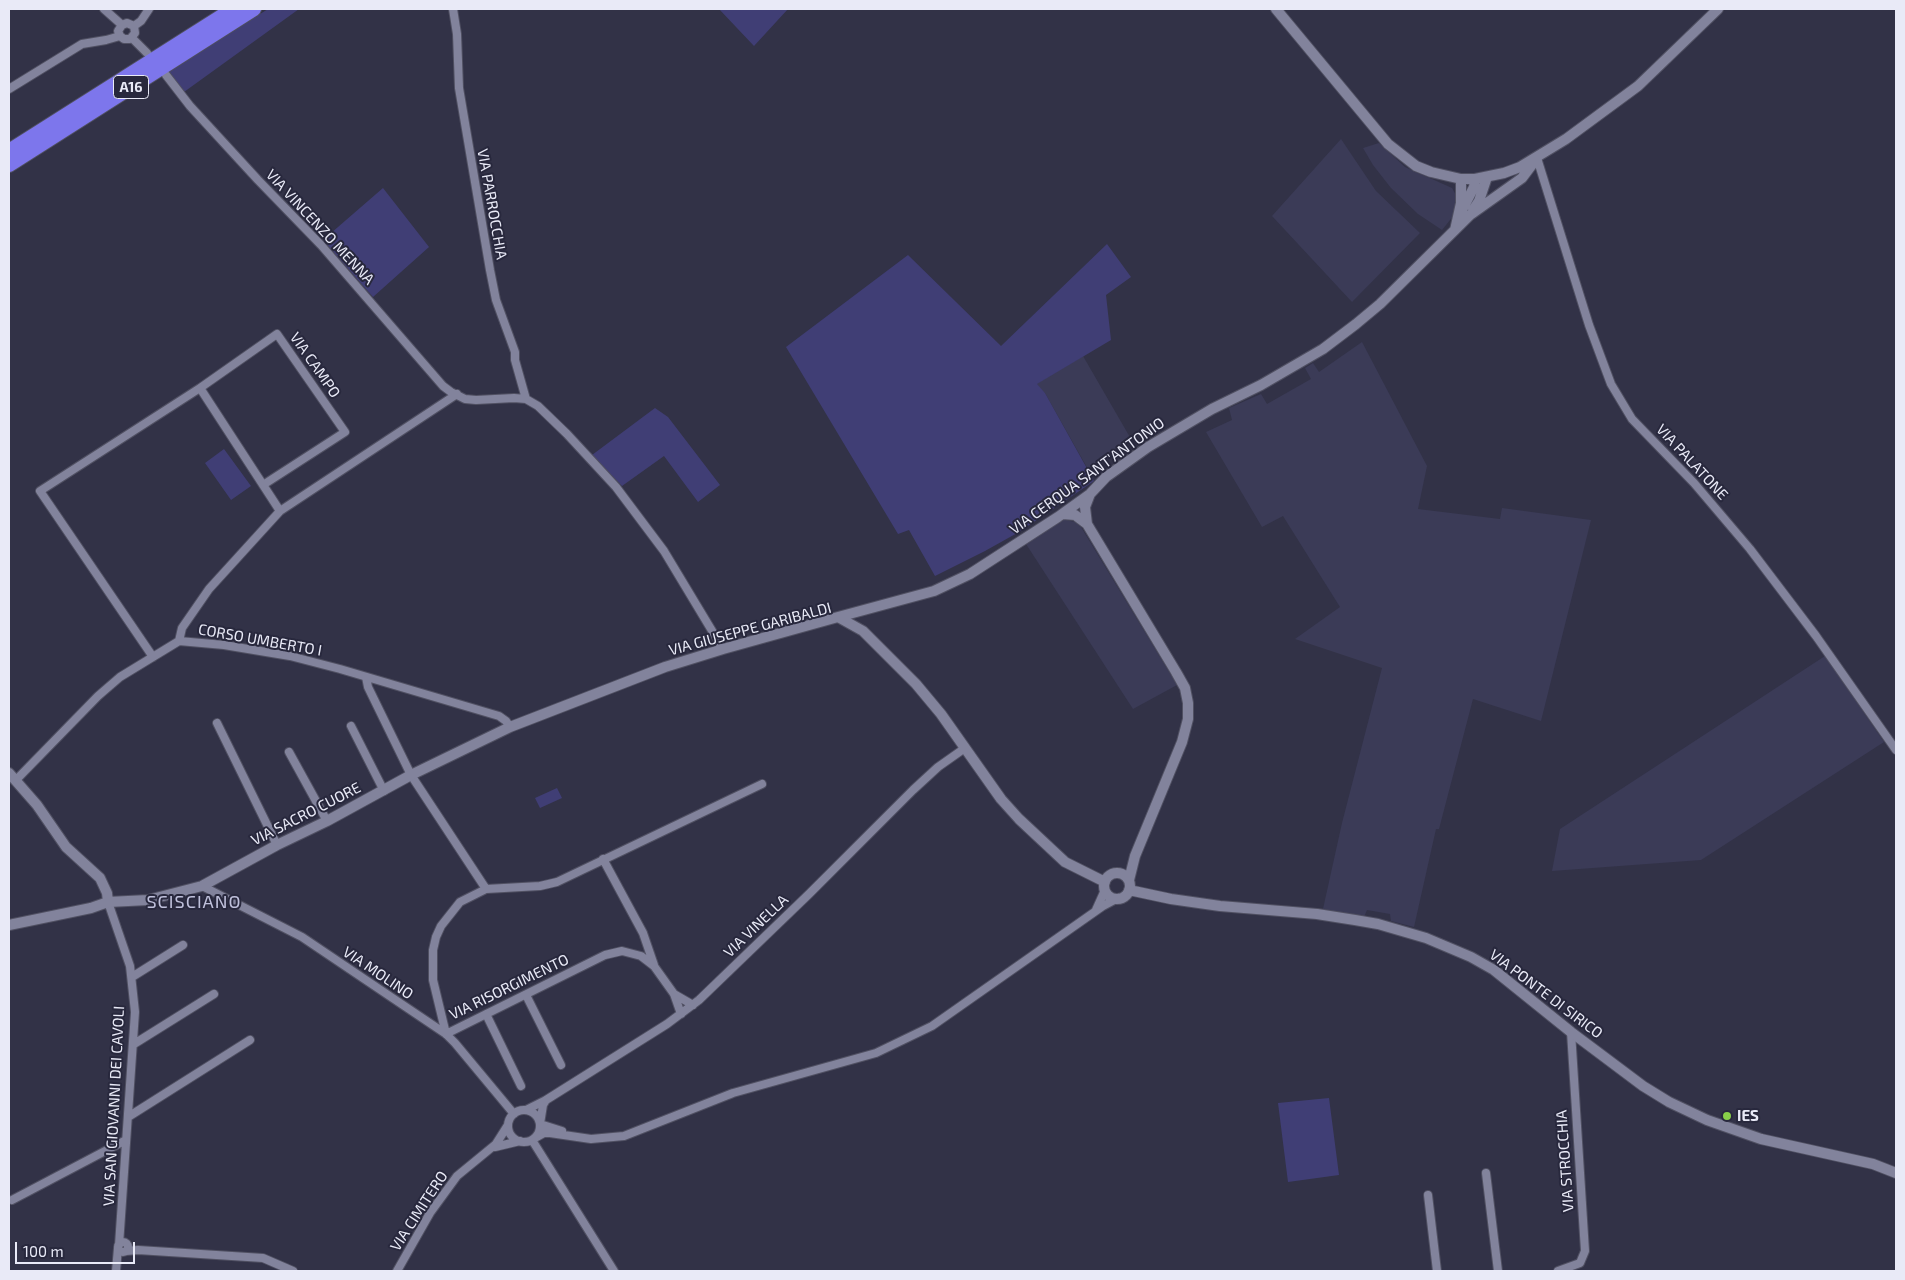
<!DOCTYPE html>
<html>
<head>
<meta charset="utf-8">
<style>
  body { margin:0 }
  #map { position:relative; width:1905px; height:1280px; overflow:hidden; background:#323247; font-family:"Exo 2",sans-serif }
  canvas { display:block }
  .frame { position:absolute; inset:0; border:10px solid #e9eaf7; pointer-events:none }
  .scale { position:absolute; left:15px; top:1242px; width:120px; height:22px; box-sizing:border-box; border:2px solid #e9eaf7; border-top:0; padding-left:6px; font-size:15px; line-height:18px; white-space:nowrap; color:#e9eaf7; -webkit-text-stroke:4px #28283d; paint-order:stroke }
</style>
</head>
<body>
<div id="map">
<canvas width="1905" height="1280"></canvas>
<div class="frame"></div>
<div class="scale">100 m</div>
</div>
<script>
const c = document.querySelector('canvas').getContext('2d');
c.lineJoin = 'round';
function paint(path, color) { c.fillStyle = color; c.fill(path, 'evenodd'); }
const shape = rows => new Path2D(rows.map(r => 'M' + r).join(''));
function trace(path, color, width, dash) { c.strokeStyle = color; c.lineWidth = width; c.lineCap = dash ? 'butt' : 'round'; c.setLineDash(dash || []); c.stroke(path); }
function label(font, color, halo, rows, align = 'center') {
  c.font = font + ' "Exo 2",sans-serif'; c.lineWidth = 4; c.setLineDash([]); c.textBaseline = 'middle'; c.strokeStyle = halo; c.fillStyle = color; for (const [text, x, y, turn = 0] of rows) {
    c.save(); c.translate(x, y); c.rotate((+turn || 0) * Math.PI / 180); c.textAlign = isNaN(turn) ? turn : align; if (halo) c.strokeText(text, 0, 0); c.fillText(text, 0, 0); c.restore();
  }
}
const built = shape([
  [1341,139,1376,191,1420,233,1352,302,1272,216],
  [1379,143,1405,167,1452,188,1457,197,1458,205,1454,215,1442,230,1418,214,1391,188,1373,165,1363,148],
  [1362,342,1427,466,1418,509,1500,519,1502,508,1591,520,1541,721,1473,699,1439,829,1436,829,1414,927,1391,921,1390,914,1367,910,1364,917,1323,909,1342,823,1382,668,1295,639,1340,607,1283,516,1262,527,1206,432,1232,420,1229,408,1261,394,1267,404,1311,379,1305,368,1313,363,1319,372],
  [1083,356,1131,439,1089,471,1045,393,1036,384],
  [1062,519,1075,522,1081,527,1177,685,1133,709,1026,544],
  [1825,656,1884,742,1701,860,1552,871,1560,829]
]);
const green = shape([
  [268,9,299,9,184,92,169,72],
  [719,9,788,9,754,46],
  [383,188,429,247,373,297,323,240],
  [1107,244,1131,277,1106,295,1111,340,1037,384,1045,393,1094,481,1019,532,985,551,935,576,909,530,898,534,786,347,908,255,1001,346],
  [655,408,668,417,720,485,698,502,664,456,622,486,592,455],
  [224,449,251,486,231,500,205,463],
  [557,788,562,798,540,808,535,798],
  [1329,1098,1339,1175,1288,1182,1278,1103]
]);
const minor = shape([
  [104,9,122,25],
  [453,9,457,34,459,88,490,270,496,300,515,352,515,360,526,399],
  [134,26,141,21,149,9],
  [132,38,147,53],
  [166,75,190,106,258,180,321,245,443,386,451,392,465,399,476,400,514,398,526,399,538,406,567,434,616,487,664,551,723,649],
  [9,89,82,44,106,40,120,36,124,39,130,39,135,33,134,26,127,23,122,25,118,31,120,36],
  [1537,158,1589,325,1611,384,1632,419,1694,483,1750,549,1816,636,1896,750],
  [200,388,280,511],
  [179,641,182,628,209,589,280,511,457,394],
  [153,657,40,491,200,388,277,334,345,432,263,485],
  [366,677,368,687,411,775,486,889],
  [217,723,277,845],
  [351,726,384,791],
  [289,752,327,821],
  [16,780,98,696,120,677,179,641,224,645,290,656,340,669,499,716,506,721,510,727],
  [603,859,643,933,654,965],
  [202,886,302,937,446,1034,455,1043,514,1114],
  [108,902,130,966,135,1012,119,1245],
  [1096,910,1105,890],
  [132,977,183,945],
  [674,994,693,1005],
  [526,995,561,1065],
  [486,1014,521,1086],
  [446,1034,433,980,433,950,436,937,441,926,460,902,486,889,540,886,557,882,762,784],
  [446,1034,605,955,622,951,641,956,654,966,674,994,681,1014],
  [134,1044,214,994],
  [546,1100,543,1105,540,1124,562,1131],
  [526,1110,546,1100,667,1024,699,1000,809,894,913,790,938,767,965,748],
  '508 1126a16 16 0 1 1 32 0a16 16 0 1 1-32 0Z',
  [128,1117,250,1040],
  [535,1138,544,1133,550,1133,591,1139,624,1136,733,1093,876,1053,932,1026,1103,906,1118,898],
  [532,1140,614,1271],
  [495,1147,520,1141],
  [1486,1173,1498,1271],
  [1428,1195,1437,1271],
  [12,1200,126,1140],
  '118 1247a5 5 0 1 1 10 0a5 5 0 1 1-10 0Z',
  [126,1251,138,1250,263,1258,293,1271],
  [116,1271,118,1248],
  [397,1271,430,1213,457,1176,496,1144,508,1125],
  [1558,1271,1580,1263,1585,1251,1571,1032]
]);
const tertiary = shape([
  [1276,9,1388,144,1416,166,1431,172,1461,179,1475,179,1504,173,1520,167,1566,139,1638,86,1718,9],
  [1473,210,1479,201,1487,177],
  [1461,212,1474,187,1475,179],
  [1455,230,1461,203,1461,179],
  [1063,514,1075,515,1087,524,1176,672,1185,688,1188,703,1188,719,1182,742,1135,856,1129,880],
  [1087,524,1085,507,1090,494],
  [838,617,934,591,970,574,1058,517,1090,494,1106,477,1148,447,1212,409,1261,385,1323,349,1356,324,1380,304,1470,215,1522,178,1537,158],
  [9,773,37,805,66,847,100,878,107,893,108,902],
  '1104 886a13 13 0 1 1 26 0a13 13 0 1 1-26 0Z',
  [1129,890,1171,899,1220,906,1317,914,1355,920,1378,924,1426,938,1471,957,1494,970,1571,1032,1643,1086,1669,1102,1707,1120,1761,1139,1873,1164,1896,1173],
  [9,925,91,908,108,902,148,900,202,886,277,845,327,821,411,775,510,727,665,667,723,649,838,617,863,631,916,684,941,714,1001,799,1019,819,1065,862,1105,882]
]);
const motorway = shape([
  [9,151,233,9],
  [9,165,254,9]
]);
const markers = [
  [1727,1116,5,"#88cf49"]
];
const shields = [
  [131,87,35]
];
const shieldNames = [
  ["A16",131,87]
];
const streetNames = [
  ["VIA PARROCCHIA",492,204,80],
  ["VIA VINCENZO MENNA",320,227,47],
  ["VIA CAMPO",315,365,55],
  ["VIA PALATONE",1692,462,47],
  ["VIA CERQUA SANT'ANTONIO",1087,476,-36],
  ["VIA GIUSEPPE GARIBALDI",750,629,-15],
  ["CORSO UMBERTO I",260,640,10],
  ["VIA SACRO CUORE",306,814,-27],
  ["VIA VINELLA",756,926,-44],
  ["VIA MOLINO",378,973,34],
  ["VIA RISORGIMENTO",509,987,-26],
  ["VIA PONTE DI SIRICO",1546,994,37],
  ["VIA SAN GIOVANNI DEI CAVOLI",114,1106,-87],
  ["VIA STROCCHIA",1565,1161,-94],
  ["VIA CIMITERO",419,1211,-57]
];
const poiNames = [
  ["IES",1737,1116]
];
const quarterNames = [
  ["SCISCIANO",194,902]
];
paint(built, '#3b3b57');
paint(green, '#403e75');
trace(minor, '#505062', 10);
trace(tertiary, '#505062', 12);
trace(motorway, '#505062', 16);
trace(minor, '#82839c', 8);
trace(tertiary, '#82839c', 10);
trace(motorway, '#7d76ec', 14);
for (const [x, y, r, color] of markers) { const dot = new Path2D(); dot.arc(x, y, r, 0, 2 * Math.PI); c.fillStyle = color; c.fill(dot); trace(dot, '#28283d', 2); }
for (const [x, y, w] of shields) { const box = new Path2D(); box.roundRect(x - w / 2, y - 11.5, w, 23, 4); c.fillStyle = '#28283d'; c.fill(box); trace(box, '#e9eaf7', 1); }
label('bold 14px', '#e9eaf7', null, shieldNames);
label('15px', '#e9eaf7', '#28283d', streetNames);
label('bold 15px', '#e9eaf7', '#28283d', poiNames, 'left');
c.letterSpacing = '1px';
label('18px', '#bfc0db', '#28283d', quarterNames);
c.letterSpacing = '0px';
</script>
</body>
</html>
